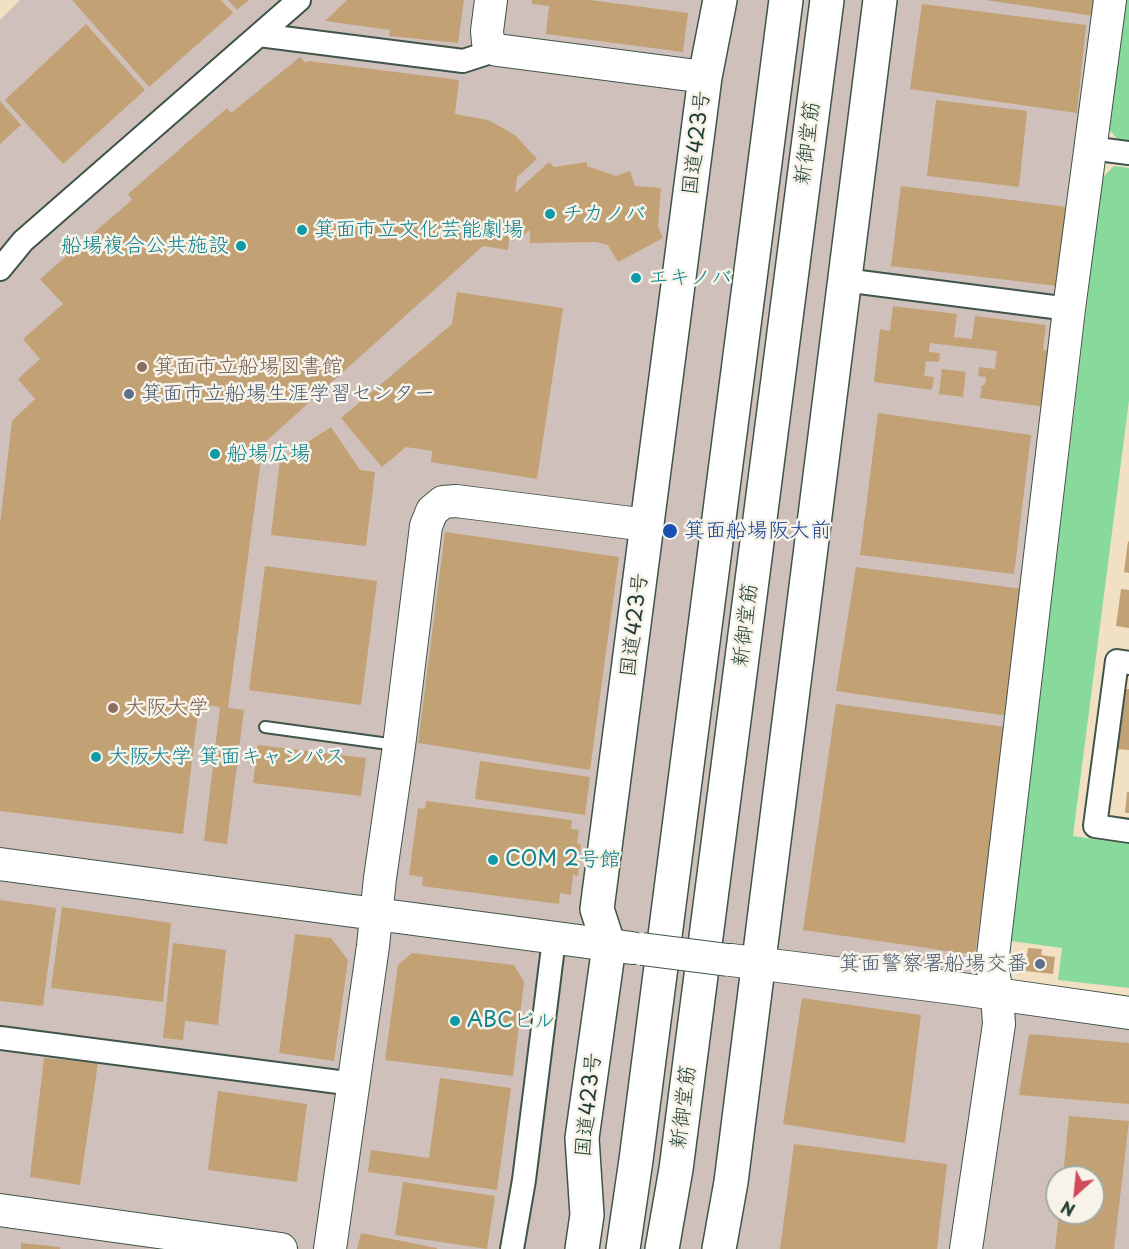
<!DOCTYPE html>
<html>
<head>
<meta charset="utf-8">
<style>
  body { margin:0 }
  #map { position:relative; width:1129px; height:1249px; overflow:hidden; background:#f2e0c3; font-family:"Playpen Sans",sans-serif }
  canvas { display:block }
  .north { position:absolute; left:1045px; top:1165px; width:60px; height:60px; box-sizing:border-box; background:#f7f3e8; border:2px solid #a1aaa0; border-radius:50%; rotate:207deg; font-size:16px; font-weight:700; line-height:24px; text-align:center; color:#1f3d34 }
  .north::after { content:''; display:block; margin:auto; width:21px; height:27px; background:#d1495b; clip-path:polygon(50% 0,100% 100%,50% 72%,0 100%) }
</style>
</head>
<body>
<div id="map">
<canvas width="1129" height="1249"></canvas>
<div class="north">N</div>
</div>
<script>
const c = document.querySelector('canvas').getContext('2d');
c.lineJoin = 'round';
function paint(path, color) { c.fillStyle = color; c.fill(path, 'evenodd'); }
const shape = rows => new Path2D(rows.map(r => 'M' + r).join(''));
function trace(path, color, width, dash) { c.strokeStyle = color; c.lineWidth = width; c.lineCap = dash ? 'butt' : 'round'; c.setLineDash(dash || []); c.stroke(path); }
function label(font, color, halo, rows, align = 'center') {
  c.font = font + ' "Playpen Sans","Klee One",sans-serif'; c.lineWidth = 5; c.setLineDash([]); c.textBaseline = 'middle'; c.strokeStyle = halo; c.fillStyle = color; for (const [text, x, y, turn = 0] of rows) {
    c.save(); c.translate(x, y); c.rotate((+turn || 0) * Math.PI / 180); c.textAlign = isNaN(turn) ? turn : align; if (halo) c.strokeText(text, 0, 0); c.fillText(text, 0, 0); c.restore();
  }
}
const industrial = shape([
  [20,0,1110,0,997,994,1129,1013,1129,1249,0,1249,0,20],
  [1057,1177,1093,1177,1093,1213,1057,1213]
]);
const green = shape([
  [1124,0,1129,0,1129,143,1120,142,1108,128],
  [1114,166,1129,168,1129,400,1073,836,1129,844,1129,988,1058,980,1062,948,1011,941,1102,178]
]);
const building = shape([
  [72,0,221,0,233,13,149,87],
  [228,0,249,0,237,10],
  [347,0,464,0,458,43,389,36,390,30,325,21],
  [532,0,590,0,688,13,683,52,546,34,549,6,532,4],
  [985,0,1096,0,1094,16],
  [922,4,1086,25,1077,113,910,89],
  [86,24,145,90,63,164,5,100],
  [300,57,306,63,308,61,459,80,455,114,488,120,503,128,516,136,537,159,517,177,515,193,549,162,554,167,587,162,587,166,616,176,630,171,635,186,661,188,658,226,663,238,618,262,608,245,596,242,530,243,530,230,524,235,511,219,508,250,483,246,263,444,228,708,244,710,227,844,204,841,220,707,199,704,183,834,0,811,0,524,12,421,35,399,18,379,40,359,23,339,63,304,40,279,132,200,128,194,227,108,231,113],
  [936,100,1027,111,1019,187,927,176],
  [0,101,21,125,0,144],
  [901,186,1067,207,1057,286,891,266],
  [457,292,563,308,537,479,431,462,432,451,406,447,382,467,341,418,452,324],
  [893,306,957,314,954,337,972,339,975,316,1046,325,1043,350,1053,351,1046,407,980,398,982,385,985,385,986,377,978,376,979,367,995,369,997,351,930,343,929,352,940,353,939,362,926,361,924,376,934,377,932,390,874,382,880,329,890,331],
  [942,369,966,372,963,397,939,394],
  [878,413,1031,435,1014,574,860,555],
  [331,427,360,470,375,472,366,546,271,535,280,460],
  [445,532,619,557,590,770,418,743],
  [1128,541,1129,542,1129,573,1124,572],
  [265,566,377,581,361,705,249,690],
  [856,567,1023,589,1008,716,836,691],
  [1121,589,1129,590,1129,628,1116,626],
  [1123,689,1129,689,1129,750,1116,749],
  [836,704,1006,727,975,955,803,930],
  [258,745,366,758,361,796,253,783],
  [480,761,590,777,585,815,475,799],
  [1127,792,1129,792,1129,813,1125,813],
  [426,801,572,820,571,829,579,830,577,844,581,844,578,876,573,875,571,895,560,893,559,904,422,886,423,877,409,875,418,808,425,809],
  [0,900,56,908,43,1006,0,1001],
  [62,907,171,923,163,1002,51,988],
  [295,934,331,938,348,960,334,1061,279,1053],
  [173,943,226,950,218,1025,185,1021,183,1040,163,1038],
  [1028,948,1042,949,1041,955,1055,957,1053,974,1025,971],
  [412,953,514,965,524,982,513,1076,385,1060,398,965],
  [802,998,921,1015,905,1143,783,1124],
  [1029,1034,1129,1043,1129,1104,1019,1095],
  [44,1058,98,1063,80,1185,30,1177],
  [440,1078,511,1088,497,1190,368,1172,371,1150,429,1158],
  [218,1091,307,1104,297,1182,208,1170],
  [1069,1116,1129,1121,1114,1249,1055,1249,1059,1213,1093,1213,1093,1177,1063,1177],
  [794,1144,947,1164,937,1249,780,1249],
  [403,1182,495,1196,487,1249,395,1235],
  [361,1233,437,1248,437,1249,357,1249],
  [21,1243,60,1247,60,1249,21,1249]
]);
const lane = shape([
  [265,727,396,745]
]);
const street = shape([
  [259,35,463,61,497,50],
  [1090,148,1129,153],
  [0,269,23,241,299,0],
  [844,280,1069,309],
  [1129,663,1117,661,1095,826,1129,831],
  [0,1038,354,1084],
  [512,1249,524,1180,554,939]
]);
const secondary = shape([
  [491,0,487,31,488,42,497,50,705,77],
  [0,864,632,948],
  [731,960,954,988,1129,1013],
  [0,1210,281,1249],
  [330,1249,373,946,380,878,399,746,426,526,432,511,443,502,456,501,647,525],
  [966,1249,999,1024,997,994,992,964,1069,309,1110,0]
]);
const highway = shape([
  [582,1249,587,1215,582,1138,609,946,597,909,705,77,720,0],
  [623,1249,636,1160,786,0],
  [662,1249,676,1169,827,0],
  [719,1249,731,1182,880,0]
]);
const secondaryBridge = shape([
  [642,949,728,960]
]);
const markers = [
  [550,214,6,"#0f9aa8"],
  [302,230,6,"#0f9aa8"],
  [241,246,6,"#0f9aa8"],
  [636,278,6,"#0f9aa8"],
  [142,367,6,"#8d6e63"],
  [129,394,6,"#5c6f8a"],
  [215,454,6,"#0f9aa8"],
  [670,531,8,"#1a4fb4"],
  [113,708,6,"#8d6e63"],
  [96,757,6,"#0f9aa8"],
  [493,860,6,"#0f9aa8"],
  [1040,964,6,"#5c6f8a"],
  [455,1021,6,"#0f9aa8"]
];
const streetNames = [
  ["国道423号",697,143,-83],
  ["新御堂筋",808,143,-83],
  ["国道423号",635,625,-83],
  ["新御堂筋",746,625,-83],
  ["国道423号",589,1105,-84],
  ["新御堂筋",684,1107,-83]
];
const cultureNames = [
  ["チカノバ",562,214],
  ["箕面市立文化芸能劇場",314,230],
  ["船場複合公共施設",229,246,"right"],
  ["エキノバ",648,278],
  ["船場広場",227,454],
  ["大阪大学 箕面キャンパス",108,757],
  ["COM 2号館",505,860],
  ["ABCビル",467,1021]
];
const educationNames = [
  ["箕面市立船場図書館",154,367],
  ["大阪大学",125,708]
];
const serviceNames = [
  ["箕面市立船場生涯学習センター",141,394],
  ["箕面警察署船場交番",1028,964,"right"]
];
const transitNames = [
  ["箕面船場阪大前",684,531]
];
paint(industrial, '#cfc0bb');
paint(green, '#87da9c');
paint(building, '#c2a175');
trace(lane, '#3f5549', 14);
trace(street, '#3f5549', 26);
trace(secondary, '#3f5549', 34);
trace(highway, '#3f5549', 36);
trace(lane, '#fff', 10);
trace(street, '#fff', 22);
trace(secondary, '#fff', 32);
trace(highway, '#fff', 33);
trace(secondaryBridge, '#3f5549', 34, []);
trace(secondaryBridge, '#fff', 32);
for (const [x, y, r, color] of markers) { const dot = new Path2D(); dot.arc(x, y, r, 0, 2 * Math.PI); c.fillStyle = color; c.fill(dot); trace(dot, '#f7f3e8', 2); }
label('21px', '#1f3d34', '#f7f3e8', streetNames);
label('21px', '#0d838f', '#f7f3e8', cultureNames, 'left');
label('21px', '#785e54', '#f7f3e8', educationNames, 'left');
label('21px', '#4e5e75', '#f7f3e8', serviceNames, 'left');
label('21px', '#164399', '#f7f3e8', transitNames, 'left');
</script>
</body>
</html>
